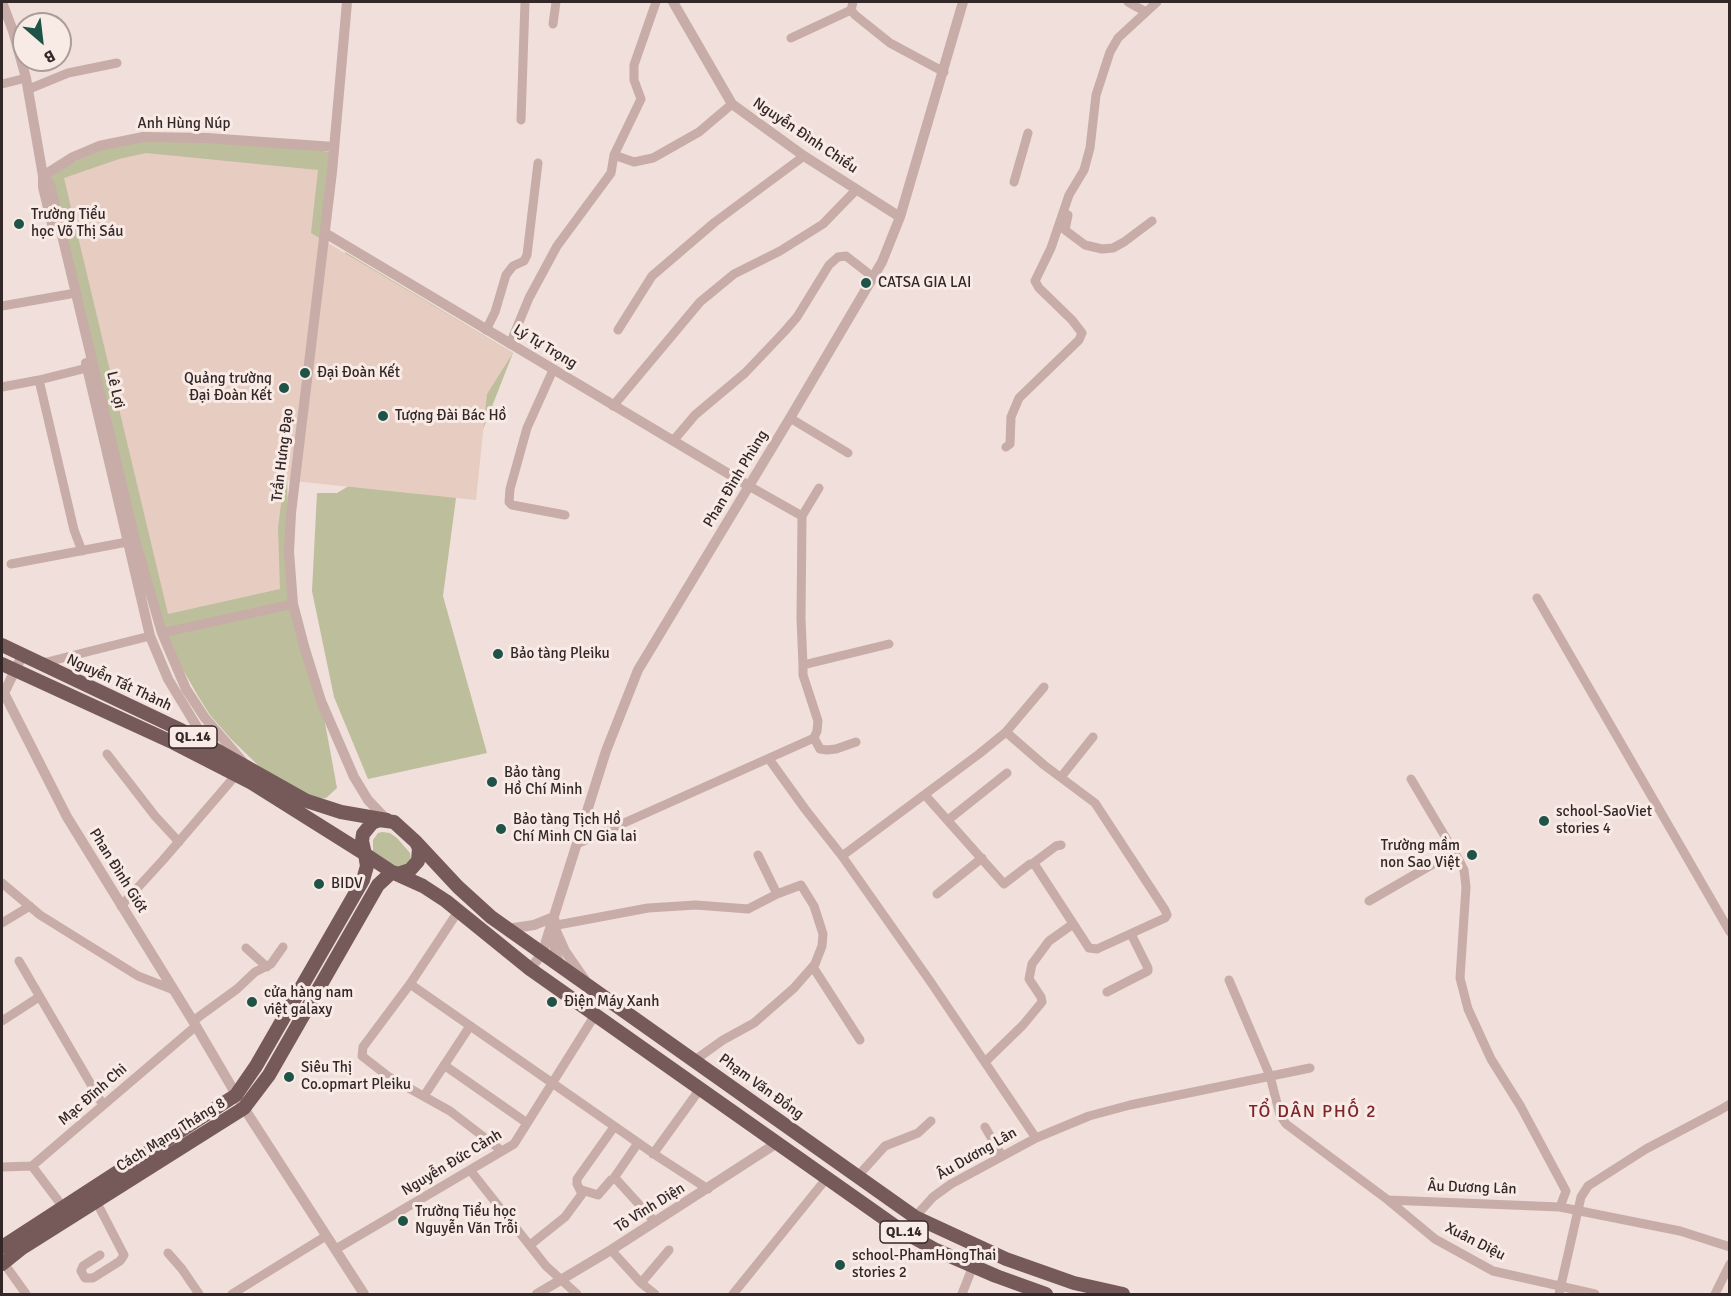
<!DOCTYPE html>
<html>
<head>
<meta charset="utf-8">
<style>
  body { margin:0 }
  #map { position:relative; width:1731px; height:1296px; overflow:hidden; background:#f0dfda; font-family:Signika,sans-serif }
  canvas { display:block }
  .frame { position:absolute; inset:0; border:3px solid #342727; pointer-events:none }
  .north { position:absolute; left:12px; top:12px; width:60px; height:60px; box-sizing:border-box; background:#f8ebe6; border:2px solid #aa9d9a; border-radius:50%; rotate:152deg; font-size:16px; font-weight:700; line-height:24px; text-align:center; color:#342727 }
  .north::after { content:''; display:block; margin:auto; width:21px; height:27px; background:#1f5347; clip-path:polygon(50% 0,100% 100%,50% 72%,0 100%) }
</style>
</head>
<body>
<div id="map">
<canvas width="1731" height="1296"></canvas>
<div class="frame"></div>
<div class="north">B</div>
</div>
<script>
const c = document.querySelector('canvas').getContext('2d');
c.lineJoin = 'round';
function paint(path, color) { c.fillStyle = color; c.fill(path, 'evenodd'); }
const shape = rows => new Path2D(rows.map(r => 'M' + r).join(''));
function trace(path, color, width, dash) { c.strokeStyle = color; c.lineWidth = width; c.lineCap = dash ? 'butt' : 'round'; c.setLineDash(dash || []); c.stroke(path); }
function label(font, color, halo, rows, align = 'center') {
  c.font = font + ' Signika,sans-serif'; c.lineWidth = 6; c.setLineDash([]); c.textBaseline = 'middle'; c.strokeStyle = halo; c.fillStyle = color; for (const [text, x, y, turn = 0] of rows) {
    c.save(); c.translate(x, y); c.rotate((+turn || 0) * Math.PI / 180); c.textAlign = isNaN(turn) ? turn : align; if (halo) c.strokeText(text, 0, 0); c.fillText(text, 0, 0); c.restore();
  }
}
const green = shape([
  [122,140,277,142,333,153,287,473,289,552,293,604,321,701,337,788,326,798,311,799,263,770,230,738,210,715,198,696,162,633,43,176],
  [345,252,513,353,456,498,443,596,487,753,368,779,334,697,312,591,317,493,337,493,369,474],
  [382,832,390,833,397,838,410,853,411,860,407,866,398,868,373,851,373,840,378,833]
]);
const plaza = shape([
  [146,153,318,170,311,233,513,353,487,394,476,500,284,480,278,528,280,589,168,614,64,178,119,159]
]);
const minor = shape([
  [853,2,851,10,855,15,890,43,944,72],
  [1128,2,1146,12],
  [553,24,556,2],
  [791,38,851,10],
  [2,84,26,78],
  [29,89,68,73,117,63],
  [521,120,525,2],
  [614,155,634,162,653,158,699,132,732,104],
  [1014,182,1028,133],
  [1068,215,1065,230,1085,245,1102,249,1113,248,1124,242,1152,221],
  [2,306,70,294],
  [486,330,495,312,506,275,513,266,524,261,527,255,538,163],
  [618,330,652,276,715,222,804,156],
  [510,344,529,298,557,246,611,173,614,155,641,99,634,80,634,65,656,2],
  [553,370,527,428,510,489,509,502,512,505,565,515],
  [39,380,74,530,82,551],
  [2,387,39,380,87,368],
  [613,406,700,302,734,274,780,251,823,224,856,190],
  [790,418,848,453],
  [673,441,695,415,745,373,784,332,797,317,829,265,838,257,846,256,873,277],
  [1006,447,1010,444,1011,417,1019,398,1079,340,1082,333,1072,320,1039,288,1035,281,1051,248,1069,195,1084,170,1090,148,1096,95,1110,52,1118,38,1157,2],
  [802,516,819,488],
  [11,564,127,542],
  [1537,598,1730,932],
  [162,633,293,604],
  [39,662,47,662,150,636],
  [803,665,889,644],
  [814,738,820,749,827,750,836,749,856,742],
  [107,754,155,816,179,842],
  [769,759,805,809,842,856,930,981,1036,1138],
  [1061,777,1093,737],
  [1411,779,1459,860],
  [925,795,1004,884,1030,864,1035,865,1089,948,1097,949,1165,918,1167,915,1165,910,1095,803,1044,765,1006,732],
  [948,820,1007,773],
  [577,844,814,738,817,731,818,721,803,675,803,665,801,619,802,516,749,486],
  [758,855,777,894],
  [842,856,979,754,1006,732,1044,687],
  [1032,864,1056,846,1061,845],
  [2,883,40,915,138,976,174,990],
  [937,894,982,858],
  [1369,901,1433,864,1447,858,1459,860,1464,870,1466,887,1460,978,1468,1009,1491,1059,1521,1107,1566,1191,1560,1207],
  [121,906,163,860,236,775],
  [459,910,410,984,363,1047,362,1056,389,1077,450,1111,502,1151],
  [2,923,30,906],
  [552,926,648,908,696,905,748,909,777,894,801,885,814,906,823,934,822,946,815,964,794,988,754,1023,723,1040,695,1060],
  [246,948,267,967],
  [19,961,103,1105],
  [813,967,860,1040],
  [1229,980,1270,1076,1280,1115,1286,1124,1388,1200,1560,1207,1680,1231,1730,1247],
  [410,984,660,1158,708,1189],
  [1107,992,1148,971,1148,968,1131,934],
  [2,1021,39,997],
  [193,1021,237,989,255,972,271,964,283,947],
  [986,1061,1023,1025,1042,1002,1041,997,1029,979,1032,964,1049,941,1073,924],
  [444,1065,527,1123],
  [424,1096,470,1026],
  [985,1127,1002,1156],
  [653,1154,700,1089],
  [32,1166,63,1207],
  [2,1167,32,1166,196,1026],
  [470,1170,546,1266,577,1294],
  [857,1177,885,1146,918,1133,931,1121],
  [614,1178,638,1143],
  [582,1190,598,1195,611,1180,616,1179,655,1222],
  [1388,1200,1435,1239,1493,1271,1595,1294],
  [96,1201,124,1255,120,1261,93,1278,85,1278,81,1271,83,1266,100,1255],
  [915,1217,933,1197,951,1184,1036,1138,1089,1116,1130,1105,1310,1068],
  [530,1245,565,1217,582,1194,577,1184,577,1179,614,1127],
  [336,1249,514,1144,595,1015],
  [611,1250,641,1283,655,1294],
  [168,1253,182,1269,199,1294],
  [3,1262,26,1294],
  [641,1283,669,1250],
  [232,1294,326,1236],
  [733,1294,826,1179],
  [962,1294,973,1266],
  [1559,1294,1581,1197,1588,1186,1646,1149,1720,1110,1730,1104],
  [1715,1294,1730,1264]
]);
const tertiary = shape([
  [2,2,13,31,26,78,43,176,50,185,135,540,162,633,186,689,205,718,243,762],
  [347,2,332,172,291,513,289,552,293,604,304,646,321,701,354,777,368,800,387,820],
  [673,2,732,104,804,156,900,217],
  [43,176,43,187,53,228],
  [43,176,73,157,99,146,143,137,207,138,334,147],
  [325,233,749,486],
  [86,363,150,636,168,679,208,745],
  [22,656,4,693,67,817,193,1021,244,1108,364,1294],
  [507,929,534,925,554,917,556,931,565,951,585,980],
  [552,933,556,955,561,967],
  [530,969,542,954,606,751,638,670,790,418,882,262,900,217,963,2],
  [537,1294,611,1250,777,1143]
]);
const primary = shape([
  [2,645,181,730,307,801,341,812,387,820],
  [2,664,174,743,252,783,365,854,367,866,363,880,256,1066,236,1095,2,1247],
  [379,820,394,822,416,842,419,848,418,861,410,870,398,874,392,872,365,854,362,841,363,834,372,823,379,820],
  [416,842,458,887,491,917,915,1217,1006,1259,1074,1283,1123,1294],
  [2,1264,22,1248,244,1108,269,1075,378,885,392,872,423,886,446,901,530,969,902,1231,936,1250,996,1276,1046,1294]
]);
const markers = [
  [19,224,6,"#1f5347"],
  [866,283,6,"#1f5347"],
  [305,373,6,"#1f5347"],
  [284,388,6,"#1f5347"],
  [383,416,6,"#1f5347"],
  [498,654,6,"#1f5347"],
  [492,782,6,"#1f5347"],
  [1544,821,6,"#1f5347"],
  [501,829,6,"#1f5347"],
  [1472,855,6,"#1f5347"],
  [319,884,6,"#1f5347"],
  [252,1002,6,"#1f5347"],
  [552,1002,6,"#1f5347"],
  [289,1077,6,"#1f5347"],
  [403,1221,6,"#1f5347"],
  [840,1265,6,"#1f5347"]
];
const shields = [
  [193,737,48],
  [904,1232,48]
];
const shieldNames = [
  ["QL.14",193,737],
  ["QL.14",904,1232]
];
const streetNames = [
  ["Anh Hùng Núp",184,124],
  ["Nguyễn Đình Chiểu",805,136,34],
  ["Lý Tự Trọng",545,347,31],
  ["Lê Lợi",115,390,77],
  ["Trần Hưng Đạo",283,455,-83],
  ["Phan Đình Phùng",736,479,-59],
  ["Nguyễn Tất Thành",119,683,25],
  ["Phan Đình Giót",118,871,58],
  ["Phạm Văn Đồng",761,1087,36],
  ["Mạc Đĩnh Chi",93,1095,-41],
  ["Cách Mạng Tháng 8",171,1135,-32],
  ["Âu Dương Lân",977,1154,-30],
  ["Nguyễn Đức Cảnh",452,1163,-31],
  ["Âu Dương Lân",1472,1188,2],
  ["Tô Vĩnh Diện",650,1208,-32],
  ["Xuân Diệu",1475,1242,27]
];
const poiNames = [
  ["Trường Tiểu",31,215],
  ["học Võ Thị Sáu",31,232],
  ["CATSA GIA LAI",878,283],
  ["Đại Đoàn Kết",317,373],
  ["Quảng trường",272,379,"right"],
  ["Đại Đoàn Kết",272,396,"right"],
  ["Tượng Đài Bác Hồ",395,416],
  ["Bảo tàng Pleiku",510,654],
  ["Bảo tàng",504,773],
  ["Hồ Chí Minh",504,790],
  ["school-SaoViet",1556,812],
  ["stories 4",1556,829],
  ["Bảo tàng Tịch Hồ",513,820],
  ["Chí Minh CN Gia lai",513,837],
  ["Trường mầm",1460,846,"right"],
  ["non Sao Việt",1460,863,"right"],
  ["BIDV",331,884],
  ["cửa hàng nam",264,993],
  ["việt galaxy",264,1010],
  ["Điện Máy Xanh",564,1002],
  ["Siêu Thị",301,1068],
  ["Co.opmart Pleiku",301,1085],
  ["Trường Tiểu học",415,1212],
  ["Nguyễn Văn Trỗi",415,1229],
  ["school-PhamHongThai",852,1256],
  ["stories 2",852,1273]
];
const quarterNames = [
  ["TỔ DÂN PHỐ 2",1313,1112]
];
paint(green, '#bdbe9b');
paint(plaza, '#e7ccc2');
trace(minor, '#c7aca7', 9);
trace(tertiary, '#c7aca7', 10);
trace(primary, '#755a59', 14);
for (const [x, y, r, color] of markers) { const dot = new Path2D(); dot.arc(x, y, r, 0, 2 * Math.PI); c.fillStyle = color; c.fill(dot); trace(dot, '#f8ebe6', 2); }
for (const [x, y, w] of shields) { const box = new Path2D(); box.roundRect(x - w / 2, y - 11, w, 22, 4.5); c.fillStyle = '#f8ebe6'; c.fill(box); trace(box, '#342727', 1.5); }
label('bold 14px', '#342727', null, shieldNames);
label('15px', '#342727', '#f8ebe6', streetNames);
label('15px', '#342727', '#f8ebe6', poiNames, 'left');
c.letterSpacing = '1.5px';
label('18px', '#7f252a', '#f8ebe6', quarterNames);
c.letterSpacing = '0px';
</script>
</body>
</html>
